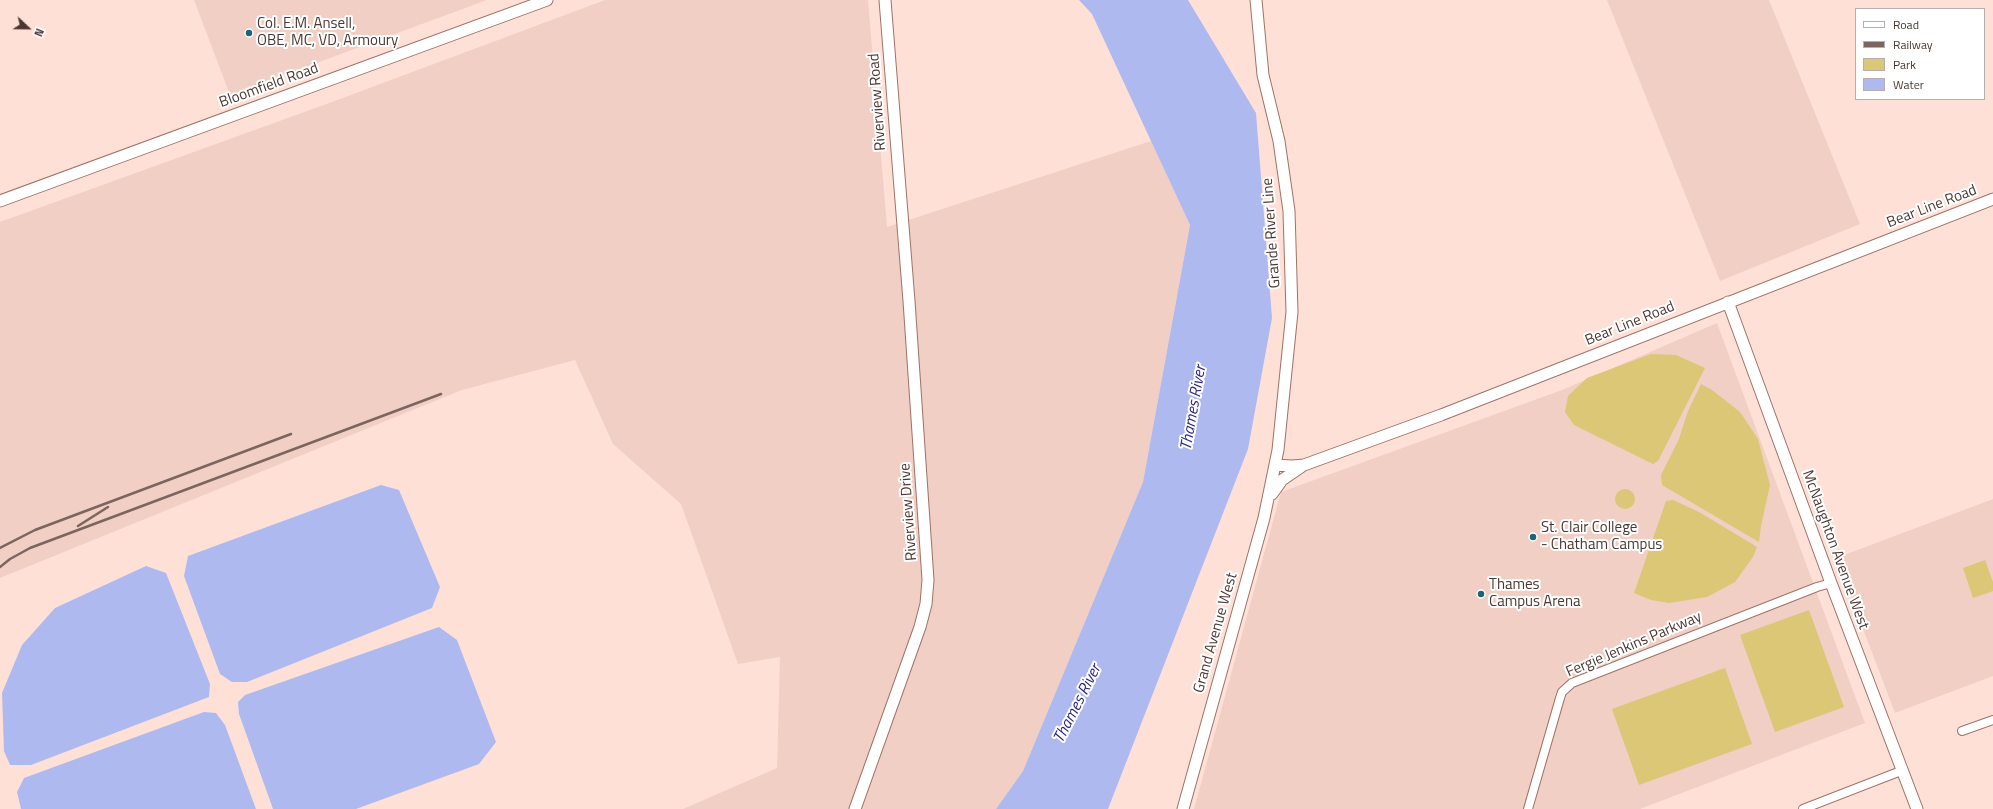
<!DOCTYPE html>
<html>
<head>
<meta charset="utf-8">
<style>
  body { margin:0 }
  #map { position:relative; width:1993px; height:809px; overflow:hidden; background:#ffe0d7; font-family:"Titillium Web",sans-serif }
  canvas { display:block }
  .legend { position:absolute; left:1855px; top:8px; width:130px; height:92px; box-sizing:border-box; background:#fff; border:1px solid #b7afad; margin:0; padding:5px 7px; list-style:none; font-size:12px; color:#4b3731 }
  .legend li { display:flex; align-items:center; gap:8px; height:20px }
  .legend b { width:20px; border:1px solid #b7afad }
  .north { position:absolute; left:8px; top:8px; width:40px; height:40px; -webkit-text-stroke:3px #fff; paint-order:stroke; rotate:112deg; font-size:11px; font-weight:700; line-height:16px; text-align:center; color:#4b3731 }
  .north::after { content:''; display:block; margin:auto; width:14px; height:18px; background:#4b3731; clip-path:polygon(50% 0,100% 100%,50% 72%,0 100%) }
</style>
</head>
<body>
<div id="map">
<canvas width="1993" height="809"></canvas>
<ul class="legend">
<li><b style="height:5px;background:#fff"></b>Road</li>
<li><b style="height:5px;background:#7b655e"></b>Railway</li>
<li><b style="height:11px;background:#dbc776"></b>Park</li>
<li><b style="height:11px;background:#aeb9f0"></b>Water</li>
</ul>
<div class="north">N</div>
</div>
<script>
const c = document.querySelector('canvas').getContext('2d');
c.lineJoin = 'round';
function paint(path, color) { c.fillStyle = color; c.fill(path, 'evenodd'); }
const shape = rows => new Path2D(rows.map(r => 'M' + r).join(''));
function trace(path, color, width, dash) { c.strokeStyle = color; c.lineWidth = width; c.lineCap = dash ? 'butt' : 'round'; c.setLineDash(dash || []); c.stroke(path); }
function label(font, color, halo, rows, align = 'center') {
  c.font = font + ' "Titillium Web",sans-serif'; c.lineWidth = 4; c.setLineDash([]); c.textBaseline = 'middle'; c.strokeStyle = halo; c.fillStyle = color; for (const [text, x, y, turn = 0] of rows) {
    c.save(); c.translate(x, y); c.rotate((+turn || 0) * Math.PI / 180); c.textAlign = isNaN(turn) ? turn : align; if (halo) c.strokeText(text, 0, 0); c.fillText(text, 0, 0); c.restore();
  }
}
const built = shape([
  [194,0,487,0,230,95],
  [605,0,868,0,887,227,1151,141,1190,225,1143,482,1023,771,996,809,683,809,777,768,780,657,738,664,681,504,613,444,575,360,462,390,0,578,0,222,332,102],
  [1607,0,1769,0,1860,224,1720,281],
  [1717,323,1865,723,1640,809,1194,809,1281,492,1562,390],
  [1993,499,1993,676,1895,713,1836,558]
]);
const green = shape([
  [1651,354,1676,355,1705,368,1658,461,1653,464,1574,425,1565,412,1568,396,1587,378],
  [1701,384,1712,390,1740,412,1758,439,1770,485,1761,526,1759,542,1662,485,1661,475,1679,439,1688,411],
  '1615 499a10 10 0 1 1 20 0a10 10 0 1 1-20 0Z',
  [1673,500,1699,512,1757,547,1753,557,1735,582,1707,597,1669,603,1651,600,1634,593,1666,501],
  [1985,560,1993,582,1993,591,1973,598,1963,568],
  [1809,610,1844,707,1775,732,1740,635],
  [1725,668,1752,744,1639,785,1612,709]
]);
const water = shape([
  [1079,0,1188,0,1256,113,1272,318,1248,449,1108,809,996,809,1023,771,1143,482,1190,225,1092,14],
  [381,485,399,490,440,587,432,608,247,682,232,682,220,674,184,576,188,556],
  [146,566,166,573,210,684,209,697,31,765,10,765,4,751,2,693,22,645,55,608],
  [439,627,457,640,496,742,479,764,356,809,273,809,239,714,238,702,245,695],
  [204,712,216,713,225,725,256,809,21,809,17,792,24,778]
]);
const street = shape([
  [1962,731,1993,720],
  [1528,809,1560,698,1562,692,1572,683,1817,587,1831,583],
  [1803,809,1901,771]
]);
const secondary = shape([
  [0,201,547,0],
  [1728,302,1831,583,1917,809],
  [1275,465,1292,466,1304,465,1441,415,1993,199],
  [1272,494,1282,480,1301,467],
  [855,809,920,627,926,604,928,580,909,301,885,0],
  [1183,809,1264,518,1278,450,1292,312,1289,211,1279,141,1263,75,1256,0]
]);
const rail = shape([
  [78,526,108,507],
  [0,548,35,530,291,434],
  [0,567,10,559,30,548,441,394]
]);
const markers = [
  [249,33,4,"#1d6474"],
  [1533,537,4,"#1d6474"],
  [1481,594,4,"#1d6474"]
];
const poiNames = [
  ["Col. E.M. Ansell,",257,24],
  ["OBE, MC, VD, Armoury",257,41],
  ["St. Clair College",1541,528],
  ["- Chatham Campus",1541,545],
  ["Thames",1489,585],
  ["Campus Arena",1489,602]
];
const streetNames = [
  ["Bloomfield Road",269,86,-20],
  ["Riverview Road",878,102,-94],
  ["Bear Line Road",1932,207,-21],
  ["Grande River Line",1272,233,-94],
  ["Bear Line Road",1630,324,-22],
  ["Riverview Drive",909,512,-94],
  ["McNaughton Avenue West",1835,550,70],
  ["Grand Avenue West",1216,633,-74],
  ["Fergie Jenkins Parkway",1634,645,-23]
];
const waterNames = [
  ["Thames River",1194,408,-80],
  ["Thames River",1078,704,-63]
];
paint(built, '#f1cfc5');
paint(green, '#dbc776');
paint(water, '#aeb9f0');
trace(street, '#9f7266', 10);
trace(secondary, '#9f7266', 13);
trace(street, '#fff', 8);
trace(secondary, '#fff', 11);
trace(rail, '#7b655e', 2.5);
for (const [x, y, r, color] of markers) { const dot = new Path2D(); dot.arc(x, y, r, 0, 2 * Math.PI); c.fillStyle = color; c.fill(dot); trace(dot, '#fff', 1.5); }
label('15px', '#4b3731', '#fff', poiNames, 'left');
label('15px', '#4b3731', '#fff', streetNames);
label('italic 16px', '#282388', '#fff', waterNames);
</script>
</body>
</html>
